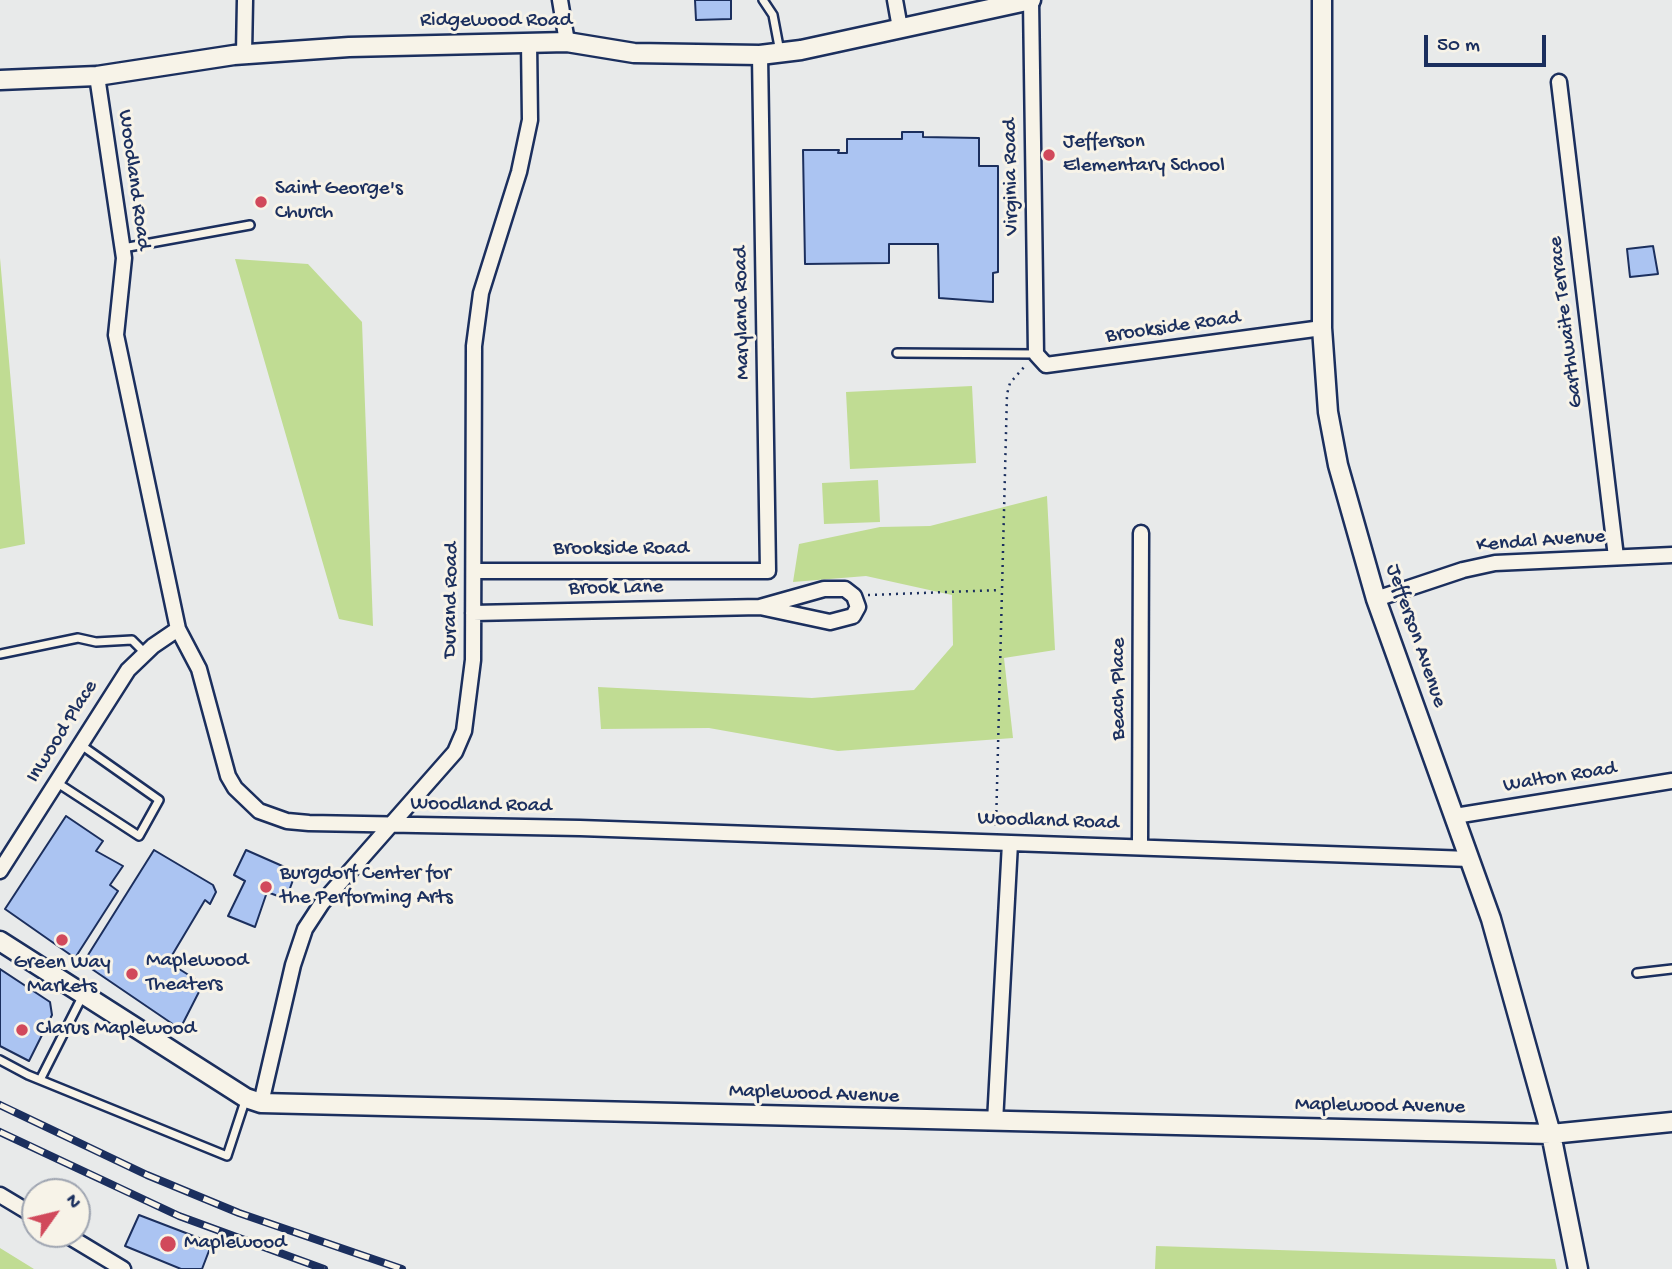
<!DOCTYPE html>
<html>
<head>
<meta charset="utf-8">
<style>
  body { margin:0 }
  #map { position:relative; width:1672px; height:1269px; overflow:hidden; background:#e8eaea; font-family:"Gochi Hand",sans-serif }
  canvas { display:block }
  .north { position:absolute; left:21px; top:1178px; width:70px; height:70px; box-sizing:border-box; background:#f7f3e8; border:2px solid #9fa5b1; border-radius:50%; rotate:56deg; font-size:19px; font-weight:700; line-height:28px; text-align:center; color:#1b2f5e }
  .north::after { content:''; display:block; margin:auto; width:24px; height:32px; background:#d1495b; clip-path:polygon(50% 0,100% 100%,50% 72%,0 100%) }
  .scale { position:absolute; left:1424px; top:35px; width:122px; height:32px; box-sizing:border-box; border:4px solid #1b2f5e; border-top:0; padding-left:9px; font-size:21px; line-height:24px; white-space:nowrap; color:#1b2f5e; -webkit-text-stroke:5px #f7f3e8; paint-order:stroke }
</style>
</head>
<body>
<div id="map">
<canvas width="1672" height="1269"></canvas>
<div class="north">N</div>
<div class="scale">50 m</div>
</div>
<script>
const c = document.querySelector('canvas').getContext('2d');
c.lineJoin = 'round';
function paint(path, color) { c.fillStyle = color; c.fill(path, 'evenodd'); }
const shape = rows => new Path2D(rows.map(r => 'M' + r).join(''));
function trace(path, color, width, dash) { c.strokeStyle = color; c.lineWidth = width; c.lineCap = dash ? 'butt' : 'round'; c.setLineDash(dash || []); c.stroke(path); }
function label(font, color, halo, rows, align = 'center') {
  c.font = font + ' "Gochi Hand",sans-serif'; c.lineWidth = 6; c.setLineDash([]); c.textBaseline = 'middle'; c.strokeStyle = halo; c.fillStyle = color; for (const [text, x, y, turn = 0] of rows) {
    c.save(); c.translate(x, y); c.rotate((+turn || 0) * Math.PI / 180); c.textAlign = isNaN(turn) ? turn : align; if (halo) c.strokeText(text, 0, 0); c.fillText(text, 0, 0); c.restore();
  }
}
const green = shape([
  [0,258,25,544,0,549],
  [235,259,308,264,362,322,373,626,339,619],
  [972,386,976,463,850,469,846,392],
  [878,480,880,522,824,524,822,483],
  [1047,496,1055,650,1004,658,1013,738,838,751,709,728,601,729,598,687,812,698,914,690,953,645,952,595,866,576,793,582,799,544,880,527,930,526],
  [1156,1246,1555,1259,1557,1269,1155,1269],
  [0,1248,34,1269,0,1269]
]);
const building = shape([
  [695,0,731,0,731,19,696,20,695,0],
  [902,132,923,132,923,137,979,138,979,166,998,166,998,272,993,273,993,302,939,298,938,244,889,244,889,263,805,264,803,150,839,150,838,153,847,153,847,139,902,139,902,132],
  [1653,246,1658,274,1630,277,1627,249,1653,246],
  [66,816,103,841,96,851,123,866,110,885,118,891,75,958,5,909,66,816],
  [154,850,213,885,216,892,210,904,205,900,168,962,203,984,180,1029,83,963,154,850],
  [246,850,296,872,286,899,267,892,255,927,228,916,245,881,234,875,246,850],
  [0,969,50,1002,52,1015,29,1061,0,1046,0,969],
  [139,1215,212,1243,202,1269,181,1269,125,1246,139,1215]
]);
const path = shape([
  [868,595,1001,590],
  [996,826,1007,394,1010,383,1025,366]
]);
const service = shape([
  [763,0,773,15,780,52],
  [123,248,250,225],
  [897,353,1036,354],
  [0,654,78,638,96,642,132,640,145,653],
  [56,782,139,836,159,800,81,745],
  [1637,973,1672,969],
  [0,1060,28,1075,227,1156,246,1098],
  [41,1078,83,995]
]);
const minor = shape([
  [560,0,567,42],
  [895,0,900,28],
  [1031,0,1036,354,1046,365,1322,328],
  [244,54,245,0],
  [97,76,124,258,116,335,178,629,199,669,228,776,235,788,259,811,287,821,309,823,580,828,1470,859],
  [1559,82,1616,557],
  [474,571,768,571,760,55],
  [1376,599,1463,570,1495,563,1672,555],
  [473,613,760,607,830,622,853,616,858,607,854,596,845,589,824,589,760,607],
  [1455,816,1672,781],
  [1140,846,1141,533],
  [0,871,128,670,153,646,178,629],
  [261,1103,293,965,305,929,322,903,455,752,464,731,473,660,474,346,481,293,519,172,530,120,529,42],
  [995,1122,1010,843],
  [0,1195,35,1216],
  [65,1234,123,1269]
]);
const tertiary = shape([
  [1322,0,1322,328,1328,412,1338,465,1376,599,1491,919,1551,1134,1578,1269],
  [0,80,97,76,234,55,349,47,567,42,634,53,760,55,801,50,1031,0],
  [0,941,246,1098,261,1103,1551,1134,1672,1122]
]);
const rail = shape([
  [0,1105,147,1175,239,1213,402,1269],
  [0,1132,179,1216,324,1269]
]);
const markers = [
  [1049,155,7,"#d1495b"],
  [261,202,7,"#d1495b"],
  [266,887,7,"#d1495b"],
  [62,940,7,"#d1495b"],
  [132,974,7,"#d1495b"],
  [22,1030,7,"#d1495b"],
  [168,1244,9,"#d1495b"]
];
const streetNames = [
  ["Ridgewood Road",496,22],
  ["Virginia Road",1012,177,-91],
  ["Woodland Road",133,180,82],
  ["Maryland Road",743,313,-91],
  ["Garthwaite Terrace",1567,322,-97],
  ["Brookside Road",1173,328,-8],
  ["Kendal Avenue",1541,542,-4],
  ["Brookside Road",621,550],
  ["Brook Lane",616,589,-1],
  ["Durand Road",452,600,-89],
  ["Jefferson Avenue",1415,636,71],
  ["Beach Place",1120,689,-90],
  ["Inwood Place",63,732,-58],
  ["Walton Road",1560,778,-9],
  ["Woodland Road",481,806,1],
  ["Woodland Road",1048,822,2],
  ["Maplewood Avenue",814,1095,2],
  ["Maplewood Avenue",1380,1107,1]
];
const poiNames = [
  ["Jefferson",1063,143],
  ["Elementary School",1063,167],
  ["Saint George's",275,190],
  ["Church",275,214],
  ["Burgdorf Center for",280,875],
  ["the Performing Arts",280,899],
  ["Maplewood",146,962],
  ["Theaters",146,986],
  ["Green Way",62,964,"center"],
  ["Markets",62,988,"center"],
  ["Clarus Maplewood",36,1030],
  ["Maplewood",184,1244]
];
paint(green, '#c0dc93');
paint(building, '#abc4f2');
trace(building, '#1b2f5e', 2);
trace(service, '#1b2f5e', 12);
trace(minor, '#1b2f5e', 19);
trace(tertiary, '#1b2f5e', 23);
trace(path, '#1b2f5e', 2.5, [2, 5]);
trace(service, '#f7f3e8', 7);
trace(minor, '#f7f3e8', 14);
trace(tertiary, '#f7f3e8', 18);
trace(rail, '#1b2f5e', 8);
trace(rail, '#f7f3e8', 5, [16]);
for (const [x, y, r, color] of markers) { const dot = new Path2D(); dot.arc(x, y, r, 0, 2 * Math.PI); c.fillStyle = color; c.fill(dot); trace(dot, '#f7f3e8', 2.5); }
label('21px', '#1b2f5e', '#f7f3e8', streetNames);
label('21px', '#1b2f5e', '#f7f3e8', poiNames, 'left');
</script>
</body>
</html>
